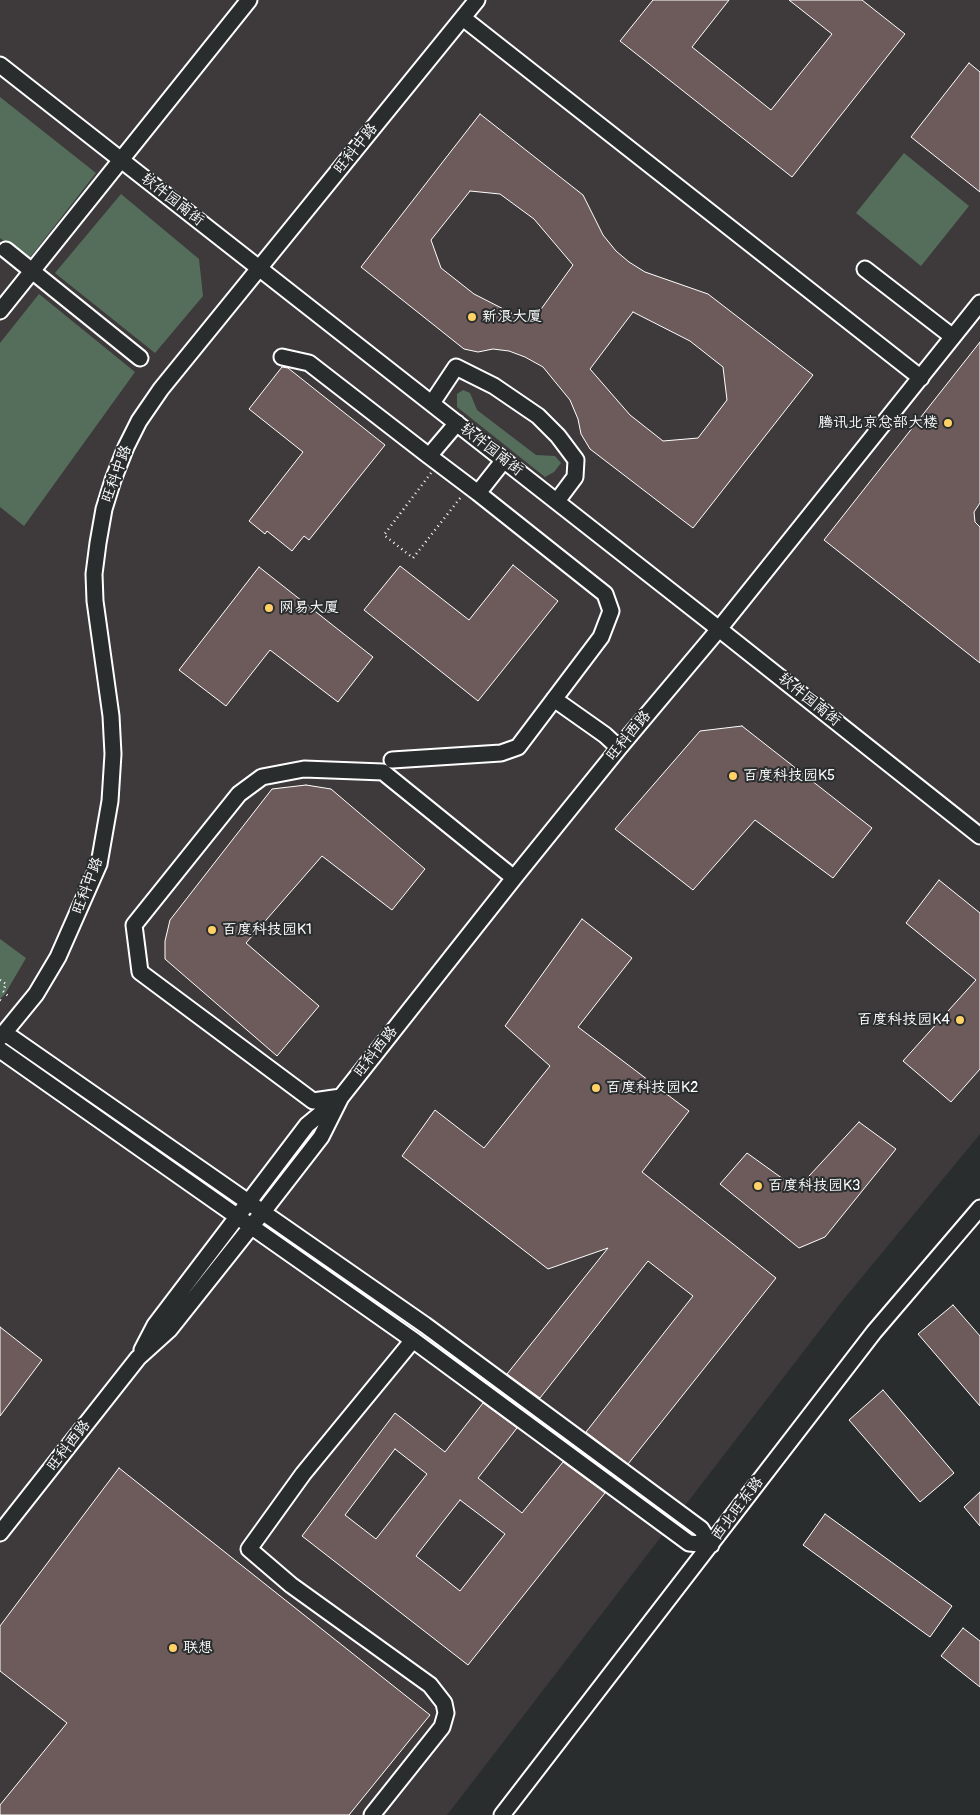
<!DOCTYPE html>
<html>
<head>
<meta charset="utf-8">
<style>
  body { margin:0 }
  canvas { display:block; background:#2a2d2e }
</style>
</head>
<body>
<canvas width="980" height="1815"></canvas>
<script>
const c = document.querySelector('canvas').getContext('2d');
c.lineJoin = 'round';
function paint(path, color) { c.fillStyle = color; c.fill(path, 'evenodd'); }
const shape = rows => new Path2D(rows.map(r => 'M' + r).join(''));
function trace(path, color, width, dash) { c.strokeStyle = color; c.lineWidth = width; c.lineCap = dash ? 'butt' : 'round'; c.setLineDash(dash || []); c.stroke(path); }
function label(font, color, halo, rows, align = 'center') {
  c.font = font + ' Pangolin,"LXGW WenKai TC",sans-serif'; c.lineWidth = 4; c.setLineDash([]); c.textBaseline = 'middle'; c.strokeStyle = halo; c.fillStyle = color; for (const [text, x, y, turn = 0] of rows) {
    c.save(); c.translate(x, y); c.rotate((+turn || 0) * Math.PI / 180); c.textAlign = isNaN(turn) ? turn : align; if (halo) c.strokeText(text, 0, 0); c.fillText(text, 0, 0); c.restore();
  }
}
const built = shape([
  [0,0,980,0,980,1134,843,1300,447,1815,0,1815]
]);
const green = shape([
  [0,97,96,173,28,260,0,238],
  [904,153,969,206,921,266,856,213],
  [121,194,199,259,203,296,155,353,55,273],
  [39,294,135,372,24,526,0,507,0,343],
  [463,390,470,393,477,410,536,455,555,456,561,463,554,472,545,477,457,407,457,394],
  [0,939,26,958,5,994,0,999]
]);
const building = shape([
  [653,0,729,0,692,47,771,110,832,34,789,0,862,0,905,34,792,177,620,41,653,0],
  [969,63,980,72,980,192,911,137,969,63],
  [480,114,583,195,603,235,616,251,629,262,645,272,708,294,813,375,693,528,590,449,581,434,578,419,570,400,543,367,525,357,509,351,493,349,478,352,464,349,361,267,480,114],
  [470,191,500,194,534,219,573,265,531,323,474,294,441,268,431,240,470,191],
  [633,312,690,341,723,367,727,400,698,438,663,441,630,415,590,369,633,312],
  [980,342,980,503,974,512,975,522,980,527,980,663,824,540,980,342],
  [282,367,288,368,385,445,309,540,304,536,292,551,267,531,265,534,249,521,303,452,249,409,282,367],
  [513,565,558,601,478,701,364,610,400,566,469,620,513,565],
  [259,567,373,657,338,702,270,650,226,706,179,670,259,567],
  [742,726,872,828,833,878,755,820,693,890,615,829,700,731,742,726],
  [306,785,331,789,425,869,392,910,322,856,246,943,319,1006,277,1056,165,959,165,941,170,920,272,789,306,785],
  [939,880,980,913,980,1069,951,1102,903,1061,976,980,906,923,939,880],
  [582,919,632,958,578,1027,689,1111,642,1172,776,1278,628,1464,586,1432,693,1296,648,1261,540,1398,507,1374,608,1248,548,1269,402,1156,435,1110,484,1148,550,1066,505,1026,582,919],
  [859,1122,896,1149,825,1237,799,1248,720,1184,747,1153,797,1189,859,1122],
  [953,1305,980,1336,980,1406,918,1334,953,1305],
  [0,1327,42,1360,0,1416,0,1327],
  [883,1390,954,1473,920,1502,849,1420,883,1390],
  [483,1403,517,1428,478,1478,522,1513,563,1462,605,1493,468,1665,302,1536,395,1413,445,1452,483,1403],
  [395,1449,427,1474,376,1539,345,1515,395,1449],
  [460,1500,505,1534,460,1591,416,1556,460,1500],
  [119,1468,430,1715,349,1815,0,1815,0,1805,67,1723,0,1671,0,1626,119,1468],
  [980,1492,980,1526,964,1507,980,1492],
  [825,1514,952,1606,930,1637,803,1545,825,1514],
  [963,1628,980,1641,980,1687,941,1656,963,1628]
]);
const path = shape([
  [431,473,384,535,413,558,461,497],
  [0,980,6,984,3,991,9,997],
  [0,1000,4,1003]
]);
const minor = shape([
  [463,18,921,378],
  [0,65,719,629,980,836],
  [6,250,140,358],
  [865,269,953,337],
  [0,311,249,0],
  [282,357,309,363,429,456],
  [432,403,456,367,494,386,538,416,558,436,576,460,575,477,557,501],
  [457,423,429,456,478,493,504,460],
  [554,699,605,735,619,748],
  [392,760,501,753,518,747,601,637,611,611,605,594,478,493],
  [5,1033,425,1325,701,1529,711,1545],
  [0,1038,36,994,58,957,99,864,110,801,113,754,111,716,95,601,94,574,98,543,104,509,113,480,126,447,139,421,161,389,477,0],
  [0,1050,413,1340,689,1543,711,1545],
  [341,1097,313,1101,140,972,134,925,239,794,262,777,304,769,383,772,514,878],
  [142,1350,155,1325,307,1125,336,1101],
  [0,1533,138,1358,169,1330,262,1213,321,1137,341,1097,514,878,619,748,719,629,980,303],
  [372,1815,442,1727,446,1713,444,1703,430,1685,291,1585,249,1549,303,1474,413,1340],
  [502,1815,874,1332,980,1208]
]);
const markers = [
  [472,317,5,"#ffd166"],
  [948,423,5,"#ffd166"],
  [269,608,5,"#ffd166"],
  [733,776,5,"#ffd166"],
  [212,930,5,"#ffd166"],
  [960,1020,5,"#ffd166"],
  [596,1088,5,"#ffd166"],
  [758,1186,5,"#ffd166"],
  [173,1648,5,"#ffd166"]
];
const streetNames = [
  ["旺科中路",356,149,-51],
  ["软件园南街",172,200,38],
  ["软件园南街",491,450,38],
  ["旺科中路",117,474,-70],
  ["软件园南街",809,700,39],
  ["旺科西路",629,736,-50],
  ["旺科中路",88,886,-69],
  ["旺科西路",376,1052,-52],
  ["旺科西路",69,1446,-52],
  ["西北旺东路",738,1509,-53]
];
const poiNames = [
  ["新浪大厦",482,317],
  ["腾讯北京总部大楼",938,423,"right"],
  ["网易大厦",279,608],
  ["百度科技园K5",743,776],
  ["百度科技园K1",222,930],
  ["百度科技园K4",950,1020,"right"],
  ["百度科技园K2",606,1088],
  ["百度科技园K3",768,1186],
  ["联想",183,1648]
];
paint(built, '#3e3a3b');
paint(green, '#556e5c');
paint(building, '#6d5a5a');
trace(building, '#fff', 1);
trace(minor, '#fff', 19);
trace(path, '#fff', 2.5, [1, 4]);
trace(minor, '#2a2d2e', 15);
for (const [x, y, r, color] of markers) { const dot = new Path2D(); dot.arc(x, y, r, 0, 2 * Math.PI); c.fillStyle = color; c.fill(dot); trace(dot, '#2a2d2e', 2); }
label('15px', '#fff', '#2a2d2e', streetNames);
label('15px', '#fff', '#2a2d2e', poiNames, 'left');
</script>
</body>
</html>
